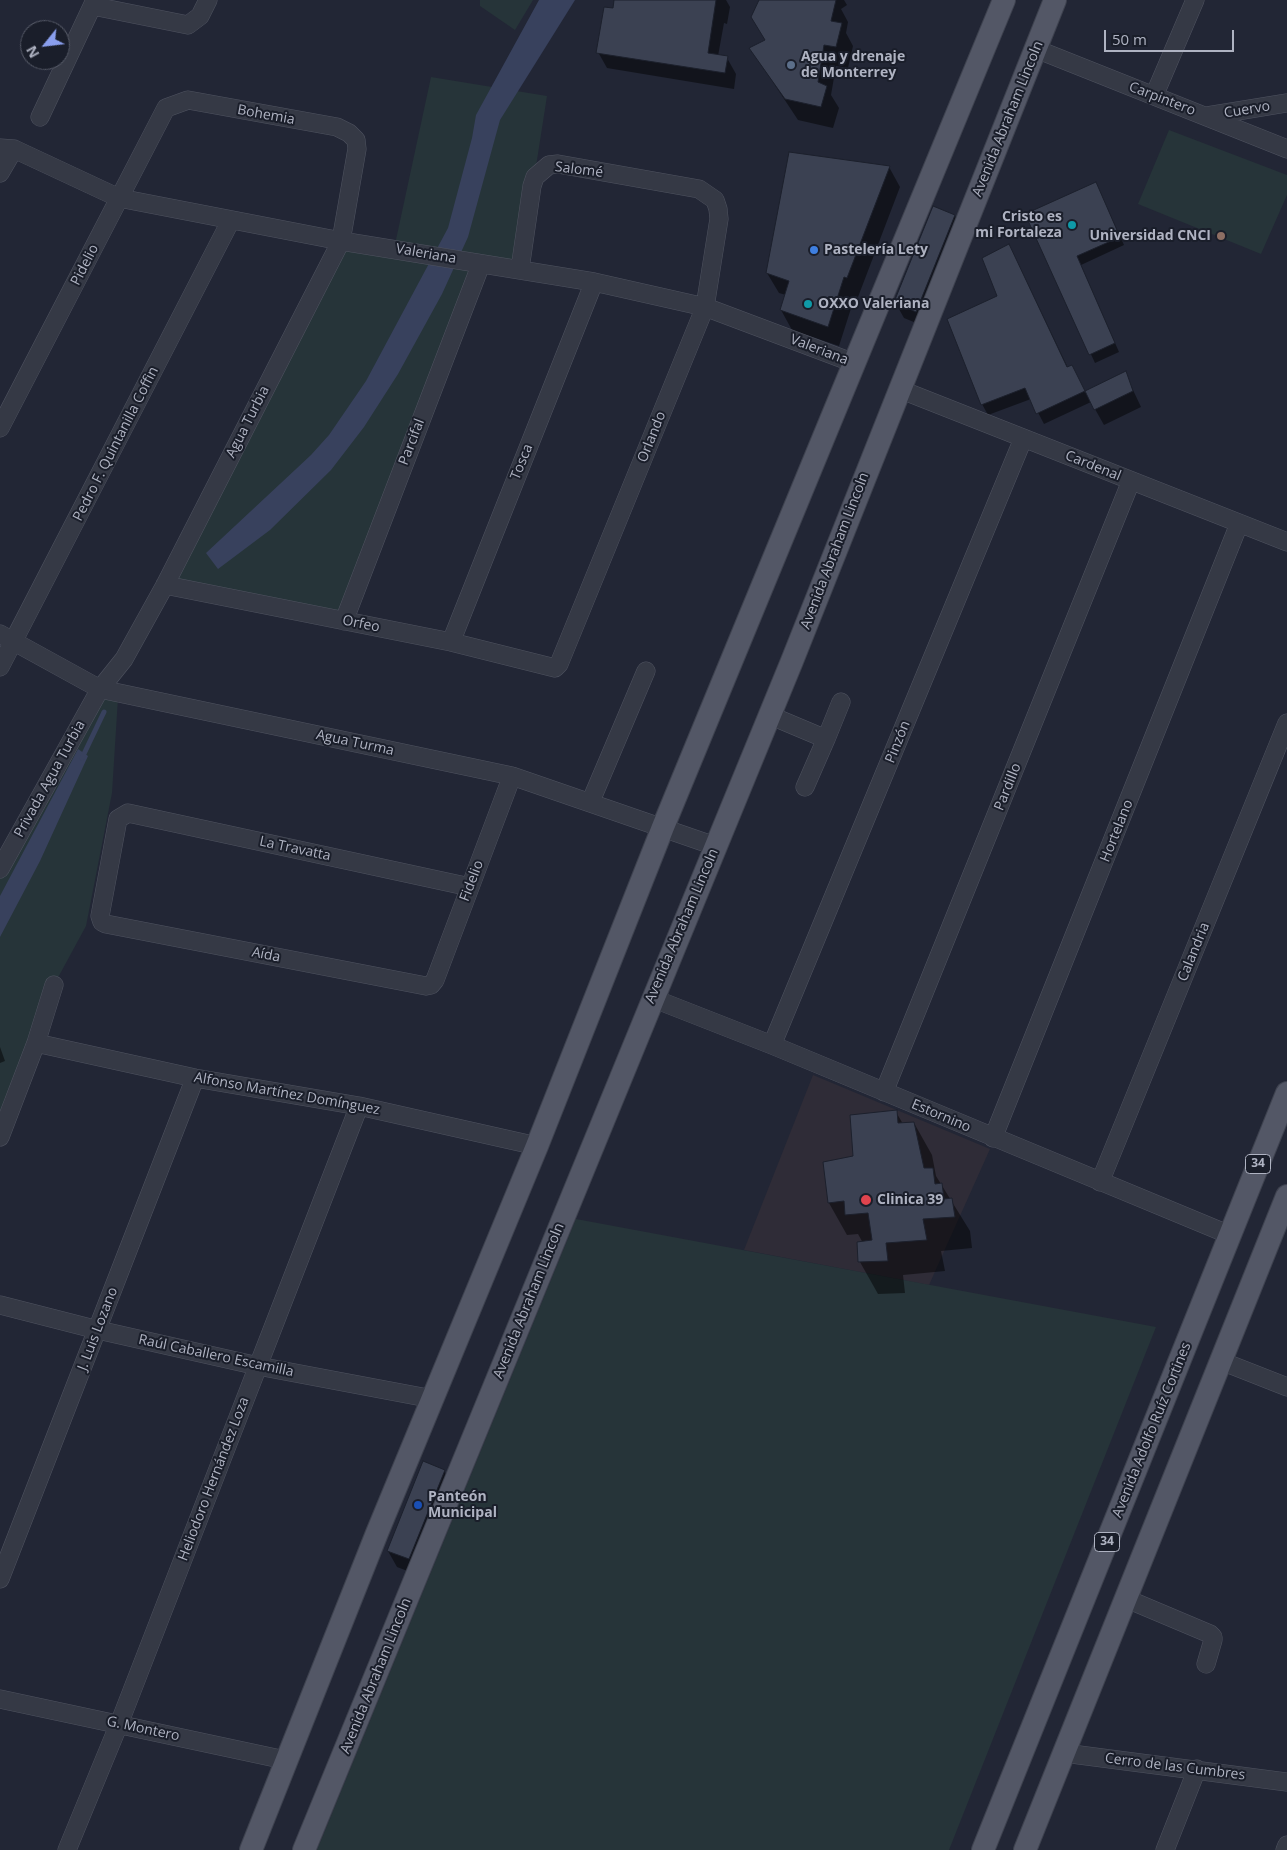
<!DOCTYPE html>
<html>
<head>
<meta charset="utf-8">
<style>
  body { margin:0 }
  #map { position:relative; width:1287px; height:1850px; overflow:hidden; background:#222635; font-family:"Open Sans",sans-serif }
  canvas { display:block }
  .north { position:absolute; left:20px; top:20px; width:50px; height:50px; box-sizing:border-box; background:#1a1e2a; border:1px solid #565a67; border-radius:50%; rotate:241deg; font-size:14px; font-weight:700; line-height:20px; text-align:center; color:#afb3c2 }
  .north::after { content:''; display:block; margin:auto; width:18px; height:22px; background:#899eed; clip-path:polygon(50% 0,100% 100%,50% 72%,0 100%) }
  .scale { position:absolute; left:1104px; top:30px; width:130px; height:22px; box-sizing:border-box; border:2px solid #afb3c2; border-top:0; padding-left:6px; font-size:15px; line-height:18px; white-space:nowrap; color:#afb3c2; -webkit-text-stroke:4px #1a1e2a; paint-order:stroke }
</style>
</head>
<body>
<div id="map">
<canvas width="1287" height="1850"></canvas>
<div class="north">N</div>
<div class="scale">50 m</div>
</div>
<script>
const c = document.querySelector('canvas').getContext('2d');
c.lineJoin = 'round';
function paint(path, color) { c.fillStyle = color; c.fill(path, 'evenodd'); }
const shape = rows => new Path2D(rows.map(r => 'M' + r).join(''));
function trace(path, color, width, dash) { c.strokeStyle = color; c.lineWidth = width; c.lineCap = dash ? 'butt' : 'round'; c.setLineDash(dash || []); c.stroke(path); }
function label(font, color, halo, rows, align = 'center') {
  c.font = font + ' "Open Sans",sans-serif'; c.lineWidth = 4; c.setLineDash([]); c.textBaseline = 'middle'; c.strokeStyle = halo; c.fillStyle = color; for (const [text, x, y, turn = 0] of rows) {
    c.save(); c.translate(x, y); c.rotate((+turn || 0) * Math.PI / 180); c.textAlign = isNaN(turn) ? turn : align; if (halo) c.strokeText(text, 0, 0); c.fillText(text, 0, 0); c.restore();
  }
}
const medical = shape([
  [813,1075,990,1149,929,1285,744,1250]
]);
const green = shape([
  [480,0,533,0,515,30,480,6],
  [431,77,547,96,520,269,481,264,344,621,165,585,341,241,394,249],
  [1169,130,1287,175,1287,195,1261,254,1138,204],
  [100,689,118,698,112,793,86,926,54,985,0,1137,0,869],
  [576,1219,1156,1327,949,1850,317,1850]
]);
const water = shape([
  [539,0,575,0,500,120,468,237,442,294,398,374,364,427,331,470,270,530,218,569,206,553,311,455,329,435,366,381,448,228,472,138,476,115],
  [78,749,88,756,40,861,0,937,0,896]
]);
const shadow = shape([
  [621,0,726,0,730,7,727,24,724,23,718,56,727,58,736,74,734,89,607,68,598,52,638,12],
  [760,0,844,0,847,5,841,9,848,22,846,33,853,46,848,68,836,66,831,95,839,108,833,128,798,120,751,49,766,40],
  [889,167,900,187,858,297,855,296,839,346,792,330,781,310,786,295,779,293,767,273],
  [1100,192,1124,245,1081,265,1119,352,1095,363,1026,214],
  [955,216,964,232,926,327,904,318,895,302],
  [1015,257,1068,368,1077,377,1085,393,1125,373,1141,407,1104,425,1091,402,1044,424,1031,399,988,415,982,404,999,297],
  [0,1047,5,1061,0,1063],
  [896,1112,903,1124,914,1123,932,1155,936,1176,970,1231,972,1248,941,1251,945,1271,903,1275,905,1293,878,1294,860,1262,863,1243,858,1234,847,1235,829,1203,854,1157],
  [444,1471,454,1487,418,1575,397,1567,388,1551]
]);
const stream = shape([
  [82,758,104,712]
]);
const building = shape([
  [614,0,716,0,708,53,728,56,725,73,596,53,604,7,613,8,614,0],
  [759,0,836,0,831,21,842,23,836,47,824,45,818,82,827,86,821,107,785,99,749,48,765,40,751,17,759,0],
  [789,152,890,166,847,278,844,277,828,327,780,310,789,281,766,273,789,152],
  [1096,182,1120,237,1077,256,1115,343,1089,355,1025,214,1096,182],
  [933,206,955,215,916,312,894,302,933,206],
  [1009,244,1067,367,1072,365,1085,391,1036,414,1025,388,981,405,947,319,997,296,982,258,1009,244],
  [1126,371,1133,391,1094,410,1085,391,1126,371],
  [897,1110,898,1123,914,1122,924,1168,933,1168,935,1184,942,1183,944,1199,952,1198,955,1217,923,1219,927,1240,886,1243,888,1261,858,1262,857,1242,872,1240,868,1213,845,1215,844,1201,828,1203,823,1162,853,1156,850,1115,897,1110],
  [423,1461,445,1470,409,1559,387,1551,423,1461]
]);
const minor = shape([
  [93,6,188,25,200,16,208,0],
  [1036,49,1287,149],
  [1154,96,1195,0],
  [1207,116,1287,103],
  [40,117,95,0],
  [0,148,14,149,119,198,341,241,594,282,705,307,854,363],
  [0,173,14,149],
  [899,389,1287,542],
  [0,428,166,108,188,100,337,127,349,133,356,140,357,149,341,241,165,585,124,659,100,689,0,869],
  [165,585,451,642,555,668,559,664,705,307,719,219,718,209,715,200,699,189,558,164,549,165,535,177,532,186,520,269],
  [344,621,481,264],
  [0,634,100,689,512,776,715,846],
  [451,642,594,282],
  [0,667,231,220],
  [769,715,826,739,805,787],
  [826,739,841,702],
  [590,803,646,671],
  [470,887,128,813,118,819,100,916,102,922,106,924,426,986,431,985,435,980,512,776],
  [652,998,772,1045,1230,1235],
  [36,1043,195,1078,359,1106,537,1146],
  [772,1045,1023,439],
  [884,1092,1131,481],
  [0,1137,36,1043,54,985],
  [993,1138,1239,524],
  [1100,1182,1287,723],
  [0,1305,98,1330,258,1366,433,1399],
  [1221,1361,1287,1387],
  [0,1579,195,1078],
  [1127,1599,1210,1634,1213,1637,1213,1640,1206,1664],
  [0,1699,285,1760],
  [1064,1753,1287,1782],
  [67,1850,119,1724,359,1106],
  [1165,1850,1197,1769],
  [1285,1850,1287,1845]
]);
const major = shape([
  [251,1850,377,1533,537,1146,663,827,1004,0],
  [304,1850,792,661,1055,0],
  [983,1850,1287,1093],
  [1025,1850,1287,1196]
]);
const markers = [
  [791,65,5,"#5c6f8a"],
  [1072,225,5,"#0f9aa8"],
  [1221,236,5,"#8d6e63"],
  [814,250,5,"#3f7fe0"],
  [808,304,5,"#0f9aa8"],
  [866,1200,6,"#e0444e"],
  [418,1505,5,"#1a4fb4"]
];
const shields = [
  [1258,1164,25],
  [1107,1542,25]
];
const shieldNames = [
  ["34",1258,1164],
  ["34",1107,1542]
];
const poiNames = [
  ["Agua y drenaje",801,57],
  ["de Monterrey",801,73],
  ["Cristo es",1062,217,"right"],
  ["mi Fortaleza",1062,233,"right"],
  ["Universidad CNCI",1211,236,"right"],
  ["Pastelería Lety",824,250],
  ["OXXO Valeriana",818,304],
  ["Clinica 39",877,1200],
  ["Panteón",428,1497],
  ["Municipal",428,1513]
];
const streetNames = [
  ["Carpintero",1162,99,21],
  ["Cuervo",1247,110,-9],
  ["Bohemia",266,115,10],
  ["Avenida Abraham Lincoln",1008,119,-68],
  ["Salomé",579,170,7],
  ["Valeriana",426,254,10],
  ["Pidelio",85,265,-63],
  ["Valeriana",819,350,21],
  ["Agua Turbia",248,422,-63],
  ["Orlando",652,437,-68],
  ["Parcifal",412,442,-69],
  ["Pedro F. Quintanilla Coffin",116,444,-63],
  ["Tosca",522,462,-68],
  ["Cardenal",1093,466,22],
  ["Avenida Abraham Lincoln",835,551,-69],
  ["Orfeo",361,624,11],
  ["Pinzón",898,742,-68],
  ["Agua Turma",355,743,12],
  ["Privada Agua Turbia",50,779,-61],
  ["Pardillo",1008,787,-68],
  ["Hortelano",1117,831,-68],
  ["La Travatta",295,849,12],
  ["Fidelio",472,881,-69],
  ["Avenida Abraham Lincoln",682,926,-67],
  ["Calandria",1194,952,-68],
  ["Aída",266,955,11],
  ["Alfonso Martínez Domínguez",287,1094,10],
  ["Estornino",941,1116,23],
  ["Avenida Abraham Lincoln",529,1301,-68],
  ["J. Luis Lozano",98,1329,-69],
  ["Raúl Caballero Escamilla",216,1356,12],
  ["Avenida Adolfo Ruíz Cortines",1152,1430,-68],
  ["Heliodoro Hernández Loza",214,1479,-69],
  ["Avenida Abraham Lincoln",376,1676,-68],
  ["G. Montero",143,1729,12],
  ["Cerro de las Cumbres",1175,1767,7]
];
paint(medical, '#2f2c37');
paint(green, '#263439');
paint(water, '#38415d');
paint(shadow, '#0007');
trace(stream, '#38415d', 5);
paint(building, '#3b4152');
trace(building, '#1c202c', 1);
trace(minor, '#4f5360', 19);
trace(major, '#3e424f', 24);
trace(minor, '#353945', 18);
trace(major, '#535766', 22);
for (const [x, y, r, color] of markers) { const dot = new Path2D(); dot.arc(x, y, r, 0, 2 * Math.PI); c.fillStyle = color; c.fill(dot); trace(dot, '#1a1e2a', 2); }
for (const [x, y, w] of shields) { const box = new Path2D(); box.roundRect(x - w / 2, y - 9.5, w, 19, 4); c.fillStyle = '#1a1e2a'; c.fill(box); trace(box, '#afb3c2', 1); }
label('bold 12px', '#afb3c2', null, shieldNames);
label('bold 14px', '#afb3c2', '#1a1e2a', poiNames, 'left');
label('14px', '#afb3c2', '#1a1e2a', streetNames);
</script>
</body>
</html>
